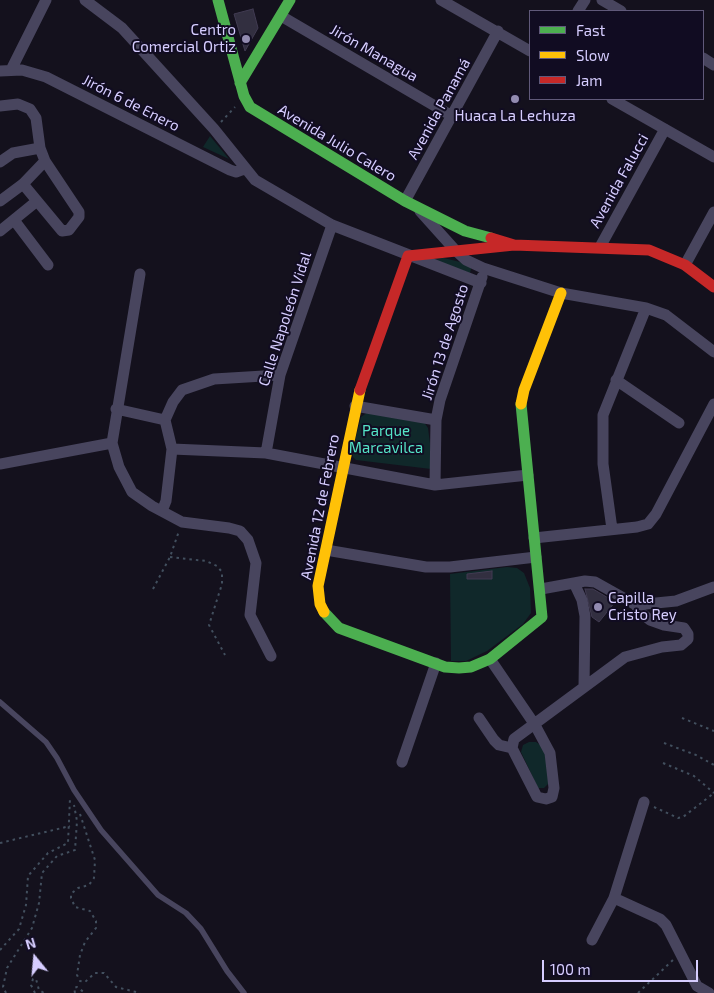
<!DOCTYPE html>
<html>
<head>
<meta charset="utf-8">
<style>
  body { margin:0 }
  #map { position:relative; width:714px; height:993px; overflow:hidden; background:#14111d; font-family:"Exo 2",sans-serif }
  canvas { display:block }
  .legend { position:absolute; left:529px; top:10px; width:175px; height:90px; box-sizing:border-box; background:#110c22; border:1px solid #60597a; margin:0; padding:6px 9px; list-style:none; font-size:15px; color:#d6cdff }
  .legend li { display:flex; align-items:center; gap:10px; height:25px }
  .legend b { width:25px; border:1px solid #60597a }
  .north { position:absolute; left:10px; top:933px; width:50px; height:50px; -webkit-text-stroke:4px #110c22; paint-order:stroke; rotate:343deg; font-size:14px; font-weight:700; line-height:20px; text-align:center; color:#d6cdff }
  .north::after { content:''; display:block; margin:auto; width:18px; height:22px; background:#d6cdff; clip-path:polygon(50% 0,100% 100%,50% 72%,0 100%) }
  .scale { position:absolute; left:542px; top:960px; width:156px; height:22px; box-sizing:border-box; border:2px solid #d6cdff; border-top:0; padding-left:6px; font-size:15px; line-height:18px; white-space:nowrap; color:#d6cdff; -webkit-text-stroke:4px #110c22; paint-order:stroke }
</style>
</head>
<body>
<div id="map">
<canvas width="714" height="993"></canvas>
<ul class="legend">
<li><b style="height:6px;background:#4caf50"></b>Fast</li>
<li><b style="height:6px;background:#ffc107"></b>Slow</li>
<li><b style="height:6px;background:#c62828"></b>Jam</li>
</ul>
<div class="north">N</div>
<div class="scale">100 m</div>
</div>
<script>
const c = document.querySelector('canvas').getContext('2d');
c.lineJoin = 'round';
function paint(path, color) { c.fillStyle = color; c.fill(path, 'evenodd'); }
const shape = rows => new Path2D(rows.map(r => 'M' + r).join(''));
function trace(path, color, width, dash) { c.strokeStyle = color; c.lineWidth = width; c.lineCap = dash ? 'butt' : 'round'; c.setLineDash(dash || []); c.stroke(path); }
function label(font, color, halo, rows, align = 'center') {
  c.font = font + ' "Exo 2",sans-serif'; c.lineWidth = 4; c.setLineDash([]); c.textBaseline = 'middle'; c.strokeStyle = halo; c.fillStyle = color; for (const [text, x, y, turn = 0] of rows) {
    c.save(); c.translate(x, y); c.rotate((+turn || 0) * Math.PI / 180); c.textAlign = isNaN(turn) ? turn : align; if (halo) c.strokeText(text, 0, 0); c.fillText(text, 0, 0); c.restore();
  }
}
const green = shape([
  [210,136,229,159,203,147],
  [436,256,472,265,470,273,429,259],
  [368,412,424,422,428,428,433,466,431,469,356,460,353,457,352,453,361,417],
  [507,567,517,568,524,573,530,588,531,613,523,624,487,651,466,661,451,661,450,574],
  [529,742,536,742,543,747,545,754,550,782,544,788,538,788,521,752,523,745]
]);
const building = shape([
  [253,9,258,28,245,51,234,14,253,9],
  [492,571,492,579,467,579,467,574,492,571],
  [585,589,593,589,615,602,599,622,592,617,585,589]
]);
const path = shape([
  [221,122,235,107],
  [170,557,206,561,217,566,222,572,222,584,209,625,225,655],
  [153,589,170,557,179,531],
  [682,718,714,731],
  [664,743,696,755,714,765],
  [663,763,694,776,714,793],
  [654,807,678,818,683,817,714,793],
  [80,814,95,860,94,878,89,885,78,888,71,894,71,898,75,907,90,911,96,921,96,928,85,942,80,955,77,975,80,981,85,982,95,973,104,973,116,987,140,993],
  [0,843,70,826],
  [0,950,19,929,26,905,28,876,48,853,68,843,70,798],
  [6,993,3,987,7,968,32,928,39,903,42,873,57,856,75,850,77,821,74,805],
  [35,993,31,985,33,979,36,979,39,990,44,993],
  [75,993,74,988,77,987,85,993],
  [638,993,673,960]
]);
const lane = shape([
  [0,702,46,742,57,758,74,790,101,830,158,895,186,913,201,929,227,971,244,993]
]);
const street = shape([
  [85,0,122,28,214,129,255,180,332,225,481,283],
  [441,0,530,51],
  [602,0,621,11],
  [578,11,585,0],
  [281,16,452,116],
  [703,58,714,65],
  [11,70,46,0],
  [0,71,22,70,46,77,230,170,236,172,244,169],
  [612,99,714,157],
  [0,106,18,104,30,109,36,118,40,148,45,161,79,212,79,217,69,230,62,231,23,184],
  [0,162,13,153,40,148],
  [0,201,23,184,45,161],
  [405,201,498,31],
  [420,211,455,250,466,260,483,268,561,293,646,308,666,315,714,352],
  [14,220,48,265],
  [0,231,37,201],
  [600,247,665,129],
  [685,265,714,212],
  [140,274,112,443,119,467,132,492,152,506,182,522,229,528,240,531,248,540,256,563,250,615,271,656],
  [616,380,679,423],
  [355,406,436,420],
  [116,409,165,420],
  [172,449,266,453,435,485,528,475],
  [172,449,165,420,173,402,182,390,214,379,280,375],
  [266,453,280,375,332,225],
  [0,464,112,443],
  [435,485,436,420,440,400,482,277],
  [162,511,166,501,172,449],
  [612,529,603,464,603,415,646,308],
  [534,538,637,527,648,524,656,514,714,404],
  [326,550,426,567,450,567,536,557],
  [574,583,582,600,585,616,584,687],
  [541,589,585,581,595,582,636,605,676,601,714,587],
  [479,718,494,740,499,745,512,748,537,797,546,799,552,797,554,788,550,753,535,725,490,659],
  [512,748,514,739,625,657,662,647,681,645,688,639,688,634,684,628,664,625,650,620,639,611,636,605],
  [402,762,436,663],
  [614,898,660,919,666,925,697,986,709,993],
  [592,940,614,898,644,802]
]);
const fast = shape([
  [218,0,244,96,250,107,405,201,465,231,491,238],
  [240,83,290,0],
  [324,612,339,628,445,667,459,668,471,667,490,659,542,617,521,404]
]);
const slow = shape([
  [521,404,524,390,561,293],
  [324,612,320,604,318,586,360,390]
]);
const jam = shape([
  [491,238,514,245,649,250,685,265,714,287],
  [360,390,408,256,514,245]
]);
const markers = [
  [246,39,5,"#928bb0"],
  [515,99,5,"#928bb0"],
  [598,607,5,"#928bb0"]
];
const poiNames = [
  ["Centro",236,30],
  ["Comercial Ortiz",236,47],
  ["Huaca La Lechuza",515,116,"center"],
  ["Capilla",608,598,"left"],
  ["Cristo Rey",608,615,"left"]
];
const streetNames = [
  ["Jirón Managua",374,53,30],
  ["Jirón 6 de Enero",131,103,27],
  ["Avenida Panamá",439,109,-61],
  ["Avenida Julio Calero",337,143,31],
  ["Avenida Falucci",619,181,-61],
  ["Calle Napoleón Vidal",285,319,-72],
  ["Jirón 13 de Agosto",445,342,-72],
  ["Avenida 12 de Febrero",320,507,-79]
];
const parkNames = [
  ["Parque",386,431],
  ["Marcavilca",386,448]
];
paint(green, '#10282a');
paint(building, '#322f40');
trace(building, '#413b52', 1);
trace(path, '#424f5e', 2, [2.5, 4]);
trace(lane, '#48455e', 5.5);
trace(street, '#48455e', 11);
trace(fast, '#4caf50', 11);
trace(slow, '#ffc107', 11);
trace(jam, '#c62828', 11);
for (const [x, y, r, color] of markers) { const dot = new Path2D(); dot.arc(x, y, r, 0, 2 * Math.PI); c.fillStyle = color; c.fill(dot); trace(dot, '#110c22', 2); }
label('15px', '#d6cdff', '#110c22', poiNames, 'right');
label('15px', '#d6cdff', '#110c22', streetNames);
label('15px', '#55e4c7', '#110c22', parkNames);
</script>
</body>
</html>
